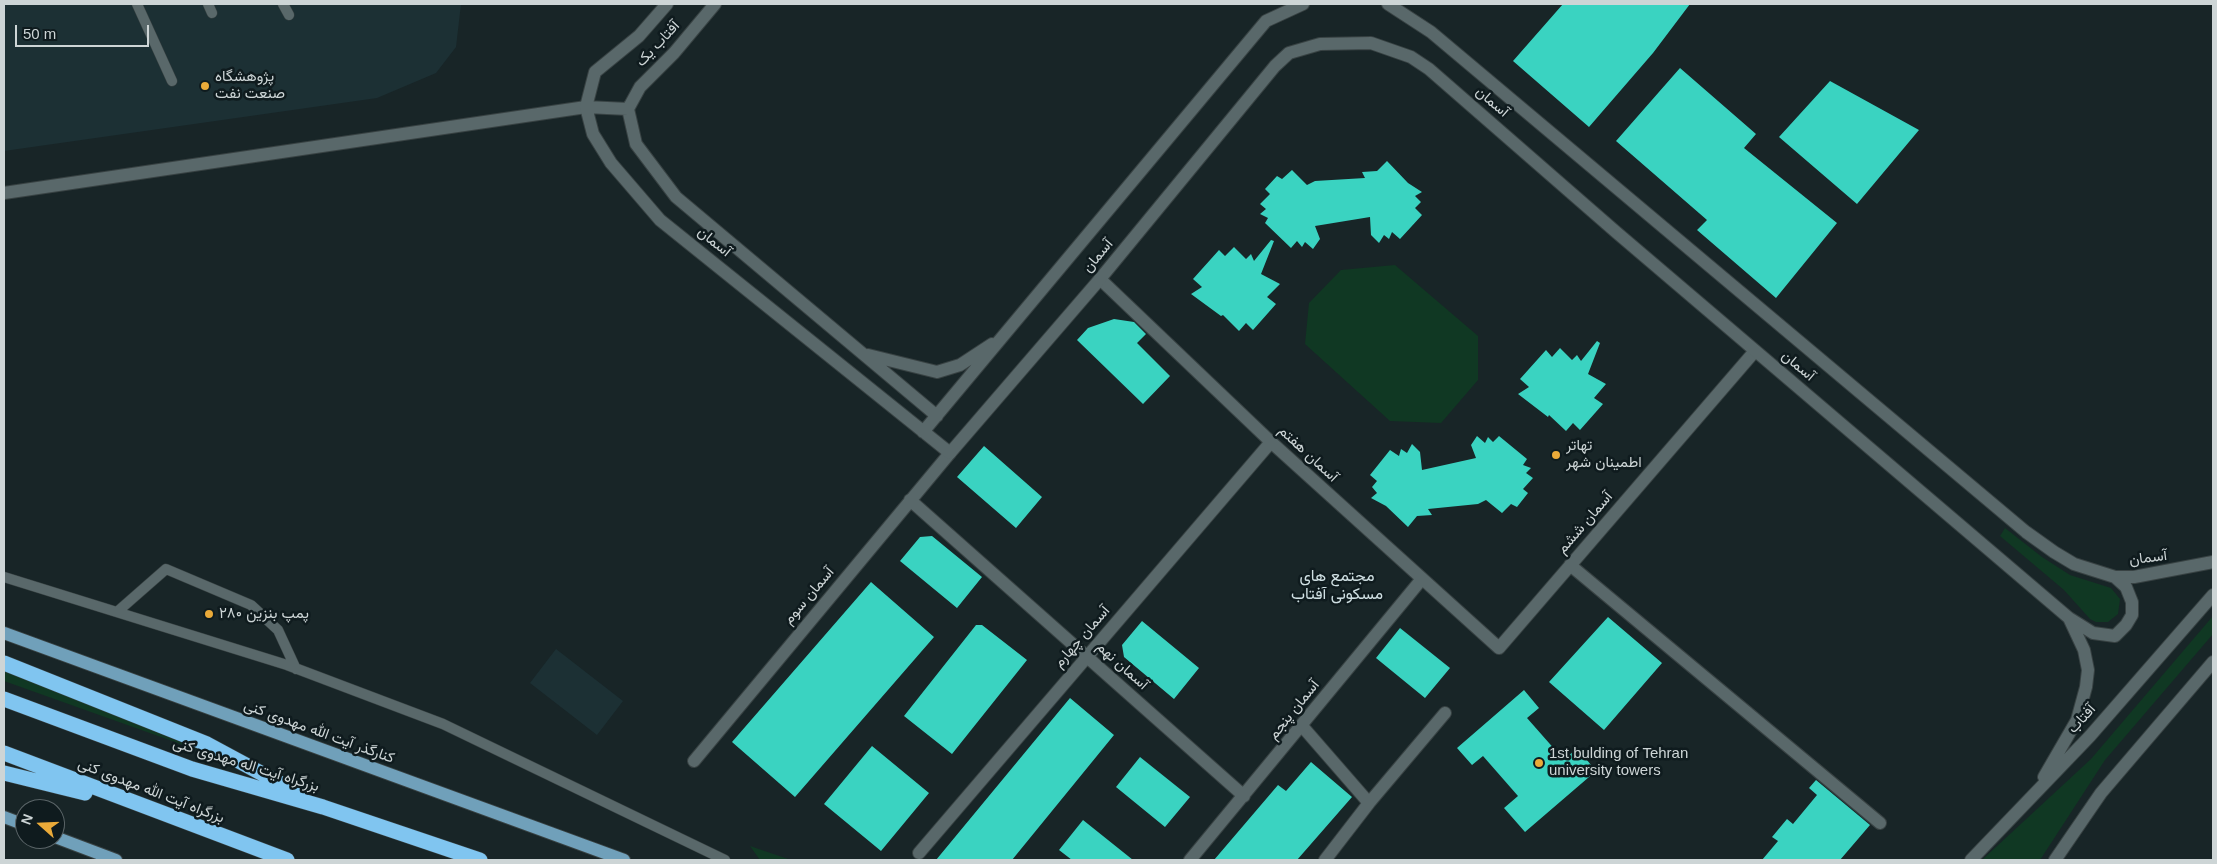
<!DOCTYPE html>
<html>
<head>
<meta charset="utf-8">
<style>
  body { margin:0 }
  #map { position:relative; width:2217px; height:864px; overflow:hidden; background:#182527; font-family:Helvetica,sans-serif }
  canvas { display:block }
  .frame { position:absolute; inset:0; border:5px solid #cdd5d6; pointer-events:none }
  .north { position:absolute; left:15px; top:799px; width:50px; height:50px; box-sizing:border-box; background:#0f1b1e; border:1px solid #5b6568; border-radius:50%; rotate:290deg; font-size:14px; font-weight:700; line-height:20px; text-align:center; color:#cdd5d6 }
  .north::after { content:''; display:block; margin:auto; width:18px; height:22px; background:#eaaa39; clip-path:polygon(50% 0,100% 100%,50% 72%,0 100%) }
  .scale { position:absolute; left:15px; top:25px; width:134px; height:22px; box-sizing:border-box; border:2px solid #cdd5d6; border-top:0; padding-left:6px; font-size:15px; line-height:18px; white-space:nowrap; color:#cdd5d6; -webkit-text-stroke:4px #0f1b1e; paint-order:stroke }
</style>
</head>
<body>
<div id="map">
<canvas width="2217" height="864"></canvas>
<div class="frame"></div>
<div class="north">N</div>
<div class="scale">50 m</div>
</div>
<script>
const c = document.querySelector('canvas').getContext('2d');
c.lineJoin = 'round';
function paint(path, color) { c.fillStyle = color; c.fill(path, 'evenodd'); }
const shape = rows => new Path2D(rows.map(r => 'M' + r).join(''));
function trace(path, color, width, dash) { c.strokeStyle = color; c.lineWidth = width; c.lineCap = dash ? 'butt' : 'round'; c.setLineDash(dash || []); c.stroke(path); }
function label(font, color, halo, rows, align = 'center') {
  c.font = font + ' Helvetica,Vazirmatn,sans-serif'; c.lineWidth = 5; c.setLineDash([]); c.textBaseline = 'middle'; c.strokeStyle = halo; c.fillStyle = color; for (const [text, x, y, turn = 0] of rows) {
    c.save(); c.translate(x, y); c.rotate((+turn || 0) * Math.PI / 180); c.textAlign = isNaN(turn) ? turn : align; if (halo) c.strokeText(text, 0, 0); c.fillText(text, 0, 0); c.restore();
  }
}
const built = shape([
  [4,4,461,4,456,47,436,73,377,98,4,151],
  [556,649,623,701,597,735,530,683]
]);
const green = shape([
  [1395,265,1478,336,1478,380,1441,423,1390,421,1305,344,1309,303,1341,270],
  [2005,528,2042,557,2070,575,2111,588,2120,599,2118,614,2108,622,2096,622,2090,619,2064,590,2000,536],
  [2213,616,2213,634,2105,760,2040,860,1982,860,2091,759],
  [4,669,131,721,203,752,4,681],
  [750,846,791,860,760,860]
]);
const building = shape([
  [1563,4,1690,4,1653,53,1589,127,1513,61],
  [1680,68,1756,134,1744,148,1837,223,1776,298,1697,230,1707,220,1616,141],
  [1830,81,1919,130,1857,204,1779,137],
  [1387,161,1408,183,1422,192,1415,196,1421,202,1415,208,1422,215,1400,239,1392,232,1389,239,1384,235,1379,243,1371,235,1370,217,1315,226,1320,239,1313,249,1305,242,1302,247,1297,241,1291,248,1265,223,1268,218,1260,214,1266,209,1260,204,1270,194,1265,189,1277,176,1282,179,1292,170,1307,185,1315,181,1365,178,1362,172,1377,171],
  [1271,240,1274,241,1261,274,1280,284,1267,297,1276,304,1253,330,1246,323,1239,331,1223,315,1221,316,1191,294,1202,287,1193,279,1219,250,1225,256,1234,247,1246,259,1251,254,1254,261],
  [1114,319,1134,322,1146,334,1137,343,1170,376,1143,404,1077,340,1088,328],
  [1597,341,1600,343,1588,374,1606,384,1594,398,1603,404,1580,430,1573,423,1566,431,1549,415,1548,417,1518,394,1529,387,1520,379,1546,350,1552,357,1560,348,1572,360,1577,355,1581,361],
  [1477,436,1485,443,1488,437,1493,442,1499,436,1527,459,1523,465,1531,468,1526,473,1533,478,1523,489,1528,493,1517,507,1511,504,1502,513,1486,500,1478,504,1428,509,1432,515,1417,516,1408,527,1386,506,1371,498,1377,493,1372,487,1377,481,1370,475,1390,450,1399,456,1401,449,1407,453,1412,444,1420,452,1422,470,1476,458,1471,445],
  [984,446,1042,497,1016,528,957,477],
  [932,536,982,577,957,608,900,561,920,537],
  [871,582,934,637,795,797,732,742],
  [1608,617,1662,663,1604,730,1549,682],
  [1142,621,1199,668,1174,699,1124,657,1122,645],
  [976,625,982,625,1027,660,952,754,904,716],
  [1400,628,1450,668,1425,698,1376,658],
  [1524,690,1539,708,1527,718,1564,760,1577,748,1596,771,1525,832,1504,808,1518,796,1483,756,1472,765,1457,748],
  [1070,698,1114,735,1012,860,936,860],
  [872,746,929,793,881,851,824,804],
  [1140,757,1190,797,1165,827,1116,787],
  [1311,762,1352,797,1297,860,1214,860,1278,785,1286,791],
  [1816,780,1870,825,1840,860,1762,860,1778,841,1772,837,1787,819,1793,824,1817,795,1809,788],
  [1083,820,1133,860,1072,860,1059,850]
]);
const lane = shape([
  [137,4,172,81],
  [208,4,212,13],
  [283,4,289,15],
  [4,577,287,665,443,724,725,860],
  [117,612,166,569,251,605,278,630,296,669]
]);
const street = shape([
  [4,193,586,107],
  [1100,279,1271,442,1499,648,1755,351],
  [910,500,1244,796],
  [1570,565,1880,823],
  [1302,726,1369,803],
  [694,761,950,453],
  [919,853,1271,442],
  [1190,860,1421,580],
  [1325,860,1369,803,1445,713]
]);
const secondary = shape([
  [667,4,639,36,595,72,586,107,593,134,611,163,660,220,950,453,1100,279,1275,66,1289,53,1320,44,1371,43,1411,57,1429,69,1616,232,2069,618,2093,633,2115,636,2126,625,2132,615,2132,602,2126,587,2115,577],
  [1388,4,1431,32,2026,532,2054,552,2074,564,2115,577,2134,577,2213,562],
  [586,107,628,109],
  [628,109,636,144,676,197,937,416],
  [628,109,640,87,674,53,715,4],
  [868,355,937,372,960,365,992,344],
  [923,432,1266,21,1303,4],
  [2044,777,2077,720,2086,687,2088,670,2084,650,2069,618],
  [1971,860,2090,736,2213,595],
  [2055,860,2101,793,2213,662]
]);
const primary = shape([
  [4,633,624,860],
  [4,817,25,825],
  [55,837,116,860]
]);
const highway = shape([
  [4,663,207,744,298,793],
  [4,699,192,769,323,807,480,860],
  [4,753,287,860],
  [4,773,85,793]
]);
const markers = [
  [205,86,5,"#eaaa39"],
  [1556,455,5,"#eaaa39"],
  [209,614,5,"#eaaa39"],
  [1539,763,5,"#eaaa39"]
];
const streetNames = [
  ["آفتاب یک",658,44,-47],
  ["آسمان",1492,102,41],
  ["آسمان",714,242,39],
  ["آسمان",1098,256,-50],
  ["آسمان",1798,366,40],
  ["آسمان هفتم",1308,454,43],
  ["آسمان ششم",1585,523,-49],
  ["آسمان",2148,558,-7],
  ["آسمان سوم",809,596,-50],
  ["آسمان چهارم",1082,637,-49],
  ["آسمان نهم",1122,666,42],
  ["آسمان پنجم",1294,710,-51],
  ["آفتاب",2082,719,-48],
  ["کنارگذر آیت الله مهدوی کنی",319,732,20],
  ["بزرگراه آیت اله مهدوی کنی",246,765,17],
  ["بزرگراه آیت الله مهدوی کنی",151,791,21]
];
const poiNames = [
  ["پژوهشگاه",215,77],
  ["صنعت نفت",215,94],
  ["تهاتر",1566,446],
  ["اطمینان شهر",1566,463],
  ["پمپ بنزین ۲۸۰",219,614],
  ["1st bulding of Tehran",1549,754],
  ["university towers",1549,771]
];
const neighbourhoodNames = [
  ["مجتمع های",1337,577],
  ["مسکونی آفتاب",1337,595]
];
paint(built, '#1c3034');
paint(green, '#103823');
paint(building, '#3ad3c1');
trace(lane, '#384243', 11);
trace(street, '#384243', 14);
trace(secondary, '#384243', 14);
trace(primary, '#384243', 14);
trace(highway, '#384243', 16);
trace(lane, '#59686a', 10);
trace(street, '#59686a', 12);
trace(secondary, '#59686a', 12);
trace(primary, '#70a0ba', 12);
trace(highway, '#80c5f0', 15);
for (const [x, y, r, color] of markers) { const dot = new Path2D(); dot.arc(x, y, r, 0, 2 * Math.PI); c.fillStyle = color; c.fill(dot); trace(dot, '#0f1b1e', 2); }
label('15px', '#cdd5d6', '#0f1b1e', streetNames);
label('15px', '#cdd5d6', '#0f1b1e', poiNames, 'left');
label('16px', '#d0e0e3', '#0f1b1e', neighbourhoodNames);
</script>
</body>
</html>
